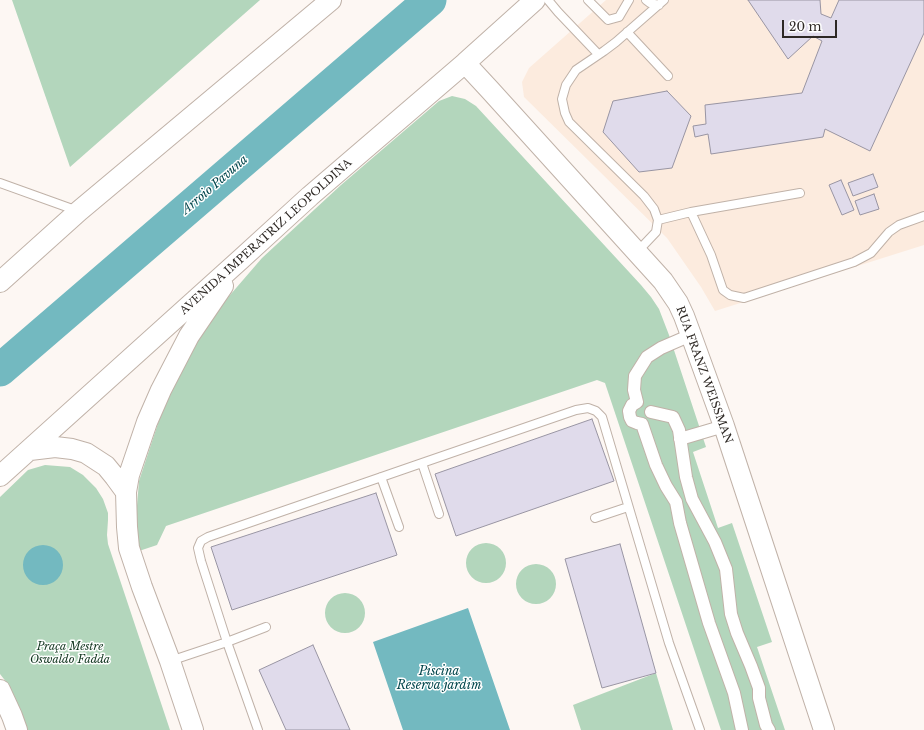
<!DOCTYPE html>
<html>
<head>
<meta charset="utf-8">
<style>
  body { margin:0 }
  #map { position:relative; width:924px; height:730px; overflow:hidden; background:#fdf7f3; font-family:"Libre Baskerville",serif }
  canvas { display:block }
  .scale { position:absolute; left:782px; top:20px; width:55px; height:18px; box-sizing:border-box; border:2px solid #2e2925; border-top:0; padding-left:5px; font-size:12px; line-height:14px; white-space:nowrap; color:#2e2925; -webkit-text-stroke:3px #fff; paint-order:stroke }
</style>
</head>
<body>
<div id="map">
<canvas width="924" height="730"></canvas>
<div class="scale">20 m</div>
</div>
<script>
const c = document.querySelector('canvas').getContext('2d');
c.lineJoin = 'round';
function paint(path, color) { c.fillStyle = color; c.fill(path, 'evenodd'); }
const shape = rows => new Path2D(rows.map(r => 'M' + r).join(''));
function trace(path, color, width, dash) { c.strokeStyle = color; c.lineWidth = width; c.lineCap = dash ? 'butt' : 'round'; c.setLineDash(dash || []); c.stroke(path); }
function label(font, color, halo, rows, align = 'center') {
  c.font = font + ' "Libre Baskerville",serif'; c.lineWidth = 3; c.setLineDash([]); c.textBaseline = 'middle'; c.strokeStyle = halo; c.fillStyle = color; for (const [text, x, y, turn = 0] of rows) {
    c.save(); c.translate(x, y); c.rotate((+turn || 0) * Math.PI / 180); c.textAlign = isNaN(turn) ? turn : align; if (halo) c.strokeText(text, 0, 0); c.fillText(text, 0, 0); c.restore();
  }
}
const built = shape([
  [606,0,924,0,924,245,715,311,701,287,667,238,524,97,522,82,529,68]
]);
const green = shape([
  [12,0,260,0,70,167],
  [452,96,465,99,476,106,641,285,651,297,659,309,669,335,706,447,693,452,718,528,732,523,772,642,757,647,785,730,721,730,607,389,605,383,597,380,166,526,157,545,136,552,135,530,139,481,169,390,205,324,262,258,341,185,439,101],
  [45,465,70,467,83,475,96,488,103,499,108,513,108,520,107,535,108,544,170,730,26,730,13,697,7,683,0,674,0,497,28,470],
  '466 563a20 20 0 1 1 40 0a20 20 0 1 1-40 0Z',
  '516 584a20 20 0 1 1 40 0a20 20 0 1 1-40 0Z',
  '325 613a20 20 0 1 1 40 0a20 20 0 1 1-40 0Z',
  [656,673,673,730,581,730,573,705]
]);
const water = shape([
  '23 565a20 20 0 1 1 40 0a20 20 0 1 1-40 0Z',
  [468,608,510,730,403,730,373,642]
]);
const river = shape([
  [0,370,430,0]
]);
const building = shape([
  [748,0,820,0,821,14,831,18,839,0,924,0,924,33,870,151,825,129,823,137,711,154,708,134,695,137,693,126,706,124,705,105,802,93,822,41,813,36,788,59,748,0],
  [667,91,691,116,672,168,639,172,603,132,613,101,667,91],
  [873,174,878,187,853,196,848,183,873,174],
  [841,180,854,210,842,215,829,185,841,180],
  [874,194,879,209,860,215,855,201,874,194],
  [592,419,614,481,456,536,435,474,592,419],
  [376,493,397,555,232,610,211,547,376,493],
  [620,544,656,673,602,688,565,559,620,544],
  [313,645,350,730,286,730,259,670,313,645]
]);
const service = shape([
  [548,0,558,12,598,54],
  [588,0,608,20,619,17,629,0],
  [646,0,650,3,659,5],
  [627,32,668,76],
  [0,183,78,211],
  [691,212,800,193],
  [658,220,691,212,711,255,723,290,730,295,744,298,854,262,871,253,889,232,899,225,924,216],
  [637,252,656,232,658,220,654,209,644,196,569,122,565,113,562,99,566,85,576,70,604,51,616,42,664,0],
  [422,463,439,514],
  [381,477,399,527],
  [595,518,628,507],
  [170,661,227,642,266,627],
  [258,730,227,642,201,561,198,548,201,541,208,537,422,463,576,410,588,408,596,411,602,417,669,643,700,730]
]);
const pedestrian = shape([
  [691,335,661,348,647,357,635,376,634,390,637,402,632,405,629,411,630,417,632,421,637,423,642,424,656,465,666,486,676,502,680,523,709,623,734,693,742,730],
  [651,412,673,417,679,430,686,477,692,499,715,542,726,569,731,614,737,633,751,666,759,688,759,698,766,725,769,730],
  [680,439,724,426]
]);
const tertiary = shape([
  [465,63,490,90,663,281,678,303,684,316,691,335,724,426,824,730],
  [0,282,79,211,331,0],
  [30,450,55,447,72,449,86,453,106,466,115,477,126,492],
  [0,476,241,259,310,196,465,63,535,0],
  [0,690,12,716,17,730],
  [193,730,170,661,142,587,129,548,127,527,126,492,129,475,147,422,161,390,189,336,223,286]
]);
const streetNames = [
  ["AVENIDA IMPERATRIZ LEOPOLDINA",266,237,-42],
  ["RUA FRANZ WEISSMAN",704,375,70]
];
const parkNames = [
  ["Praça Mestre",70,647],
  ["Oswaldo Fadda",70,660]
];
const waterNames = [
  ["Arroio Pavuna",215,185,-41],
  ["Piscina",439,672],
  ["Reserva jardim",439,686]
];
paint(built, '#fcebde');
paint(green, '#b3d6bc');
paint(water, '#73b9c0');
trace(river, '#73b9c0', 33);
paint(building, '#e0dbeb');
trace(building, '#9995a3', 1);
trace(service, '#c0b2a8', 10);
trace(pedestrian, '#c0b2a8', 14);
trace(tertiary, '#c0b2a8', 22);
trace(service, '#fff', 8);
trace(pedestrian, '#fff', 12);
trace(tertiary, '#fff', 20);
label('11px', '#2e2925', '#fff', streetNames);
label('italic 11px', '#0e331c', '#fff', parkNames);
label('italic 12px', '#02464c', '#fff', waterNames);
</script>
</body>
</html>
